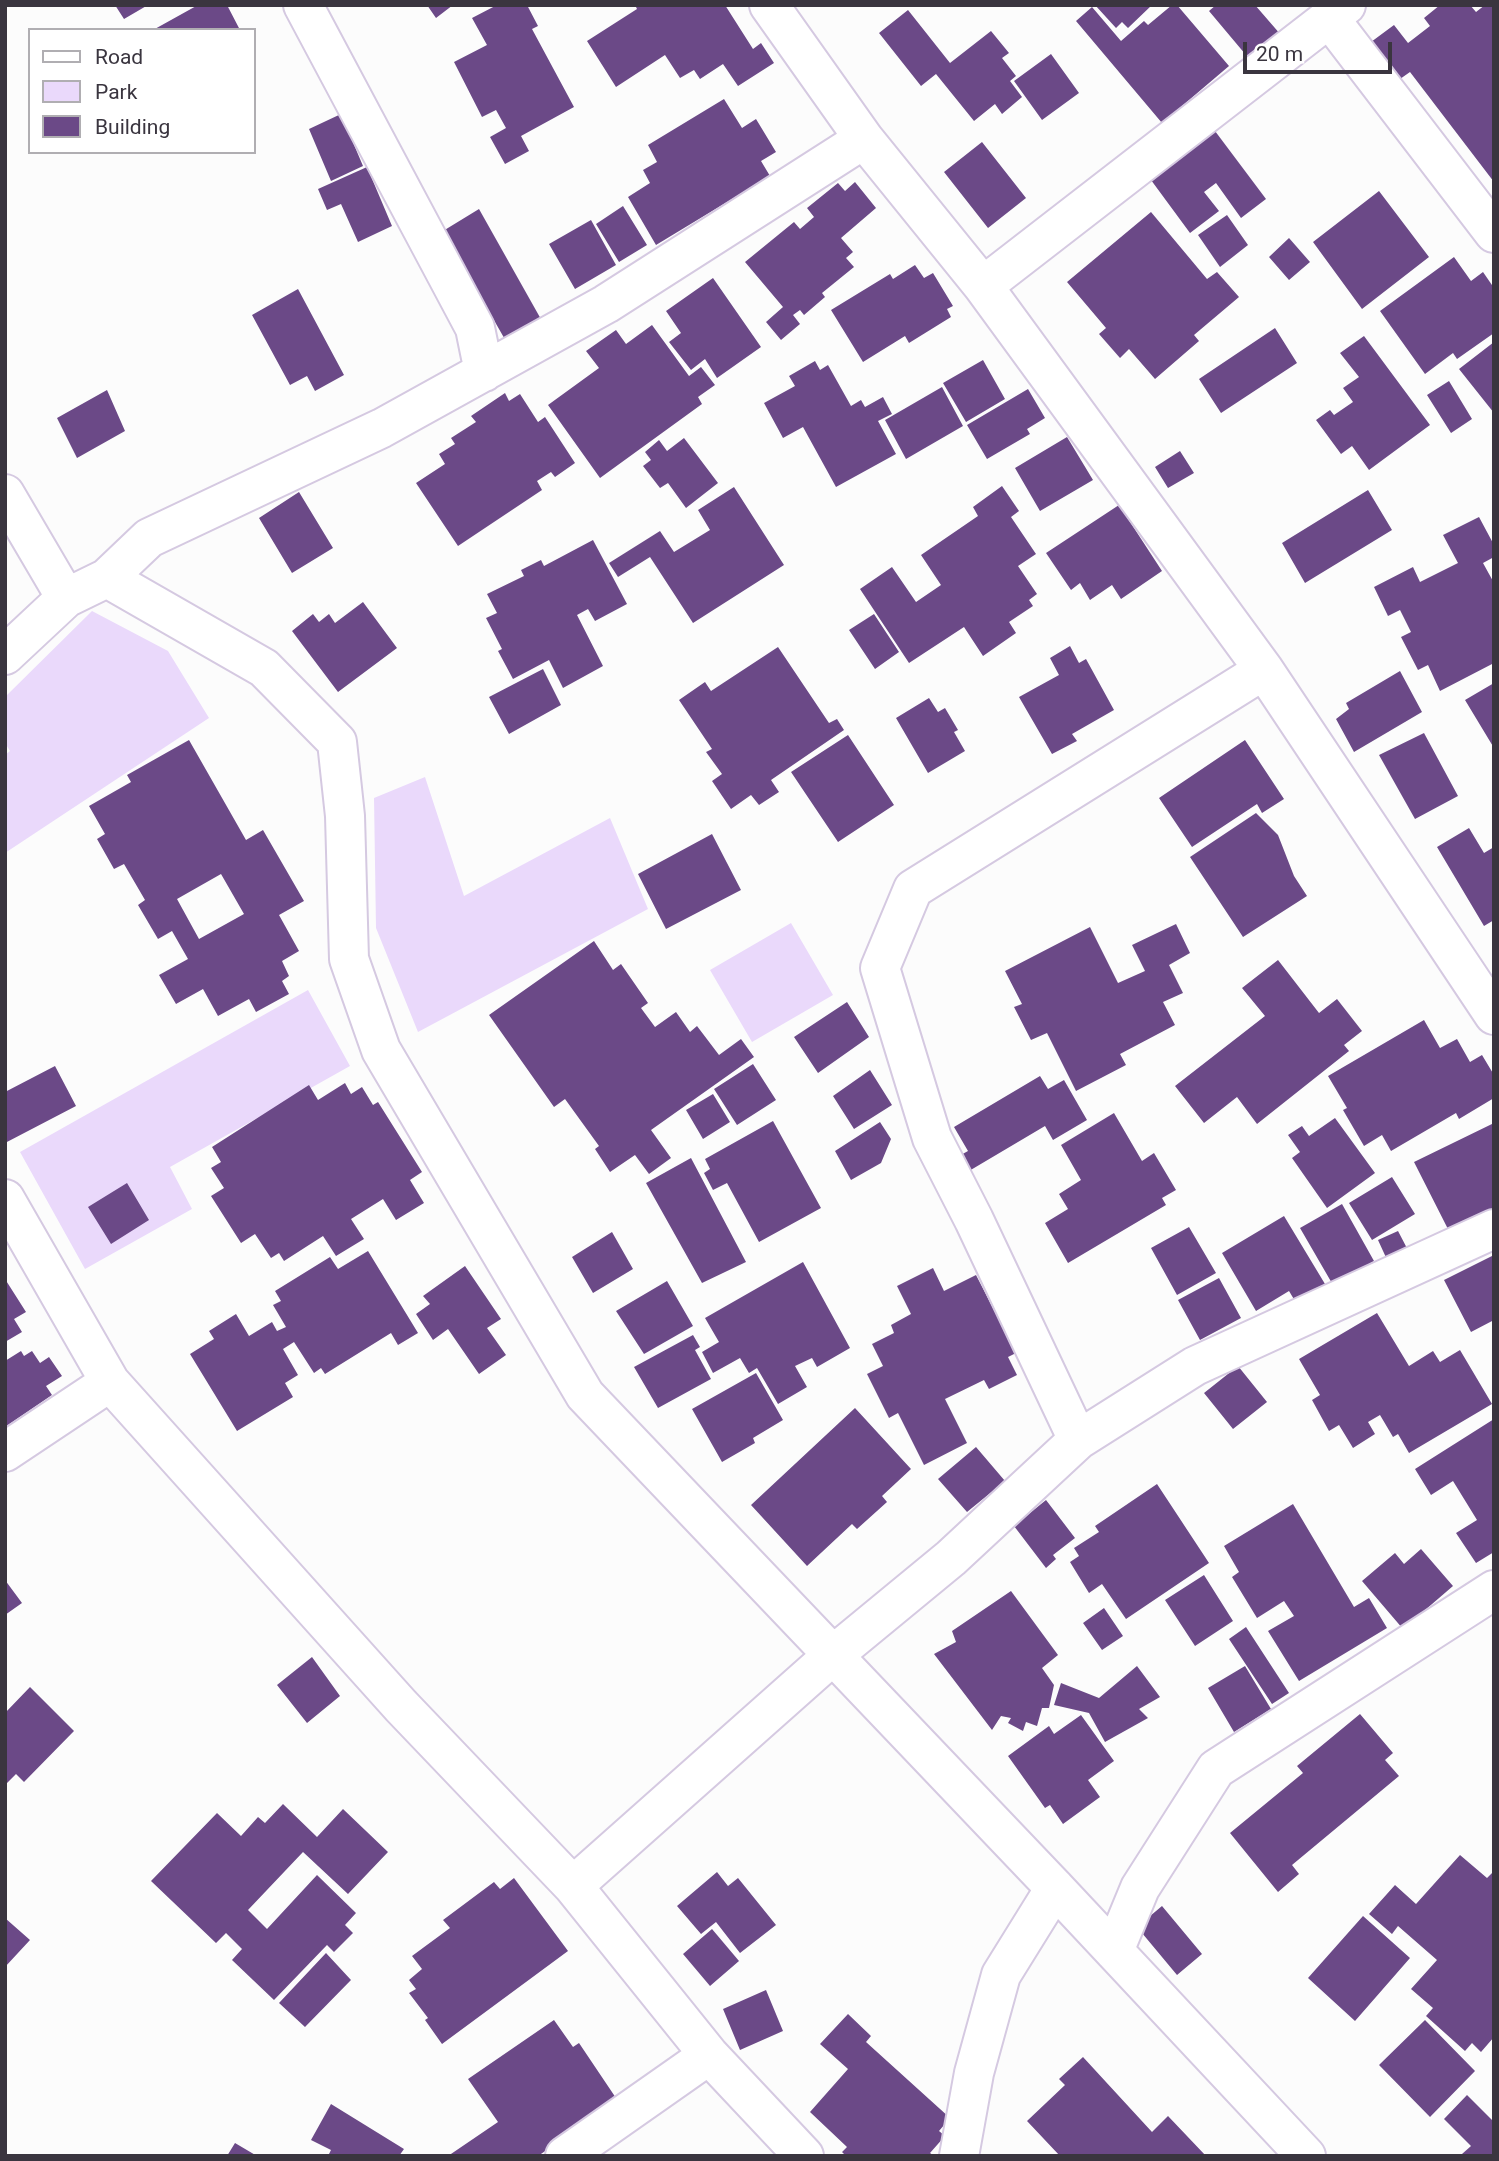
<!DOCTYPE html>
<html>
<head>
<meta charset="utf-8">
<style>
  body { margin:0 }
  #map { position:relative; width:1499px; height:2161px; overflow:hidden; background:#fcfcfc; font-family:Roboto,sans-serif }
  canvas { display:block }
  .frame { position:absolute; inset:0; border:7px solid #3a353f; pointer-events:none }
  .legend { position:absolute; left:28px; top:28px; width:228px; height:126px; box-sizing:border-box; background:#fff; border:2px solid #b0aeb2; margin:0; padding:9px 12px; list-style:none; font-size:21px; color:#3a353f }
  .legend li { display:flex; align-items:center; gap:14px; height:35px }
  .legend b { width:35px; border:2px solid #b0aeb2 }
  .scale { position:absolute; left:1243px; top:42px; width:149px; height:32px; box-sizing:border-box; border:4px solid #3a353f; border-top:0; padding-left:9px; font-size:21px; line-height:24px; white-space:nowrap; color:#3a353f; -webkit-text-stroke:5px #fff; paint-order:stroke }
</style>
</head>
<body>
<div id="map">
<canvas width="1499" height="2161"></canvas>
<div class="frame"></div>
<ul class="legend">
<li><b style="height:9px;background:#fff"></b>Road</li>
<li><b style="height:19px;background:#ead9fb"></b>Park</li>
<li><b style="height:19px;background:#6b4987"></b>Building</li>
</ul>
<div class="scale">20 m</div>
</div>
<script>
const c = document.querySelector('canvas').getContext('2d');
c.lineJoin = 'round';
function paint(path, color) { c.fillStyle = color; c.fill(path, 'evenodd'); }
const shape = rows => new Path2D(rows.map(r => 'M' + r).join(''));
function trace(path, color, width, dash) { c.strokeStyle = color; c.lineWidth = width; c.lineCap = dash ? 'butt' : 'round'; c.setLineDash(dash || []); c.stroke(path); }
const green = shape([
  [92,611,168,651,209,718,5,853,5,755,10,751,5,743,5,697],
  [425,777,464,896,610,818,648,909,418,1032,376,928,374,798],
  [791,923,833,995,752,1042,710,970],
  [308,990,350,1066,170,1167,192,1209,85,1269,20,1152]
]);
const building = shape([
  [115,5,148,5,124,19],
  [198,5,227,5,240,30,153,30],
  [427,5,453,5,436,18],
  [497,5,527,5,538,26,532,29,574,107,521,136,529,151,505,164,490,137,506,128,496,110,482,117,454,62,487,45,472,18],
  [635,5,725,5,753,49,761,43,774,63,738,86,723,64,700,79,694,70,680,78,665,55,616,87,587,41,637,9],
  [1095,5,1152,5,1128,28,1122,22,1116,28],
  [1172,5,1177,5,1229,66,1162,123,1076,21,1092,7,1121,41,1144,21,1148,25],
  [1216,5,1255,5,1281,35,1251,61,1209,11],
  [1440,5,1470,5,1476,12,1485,5,1494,5,1494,182,1410,72,1400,79,1371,42,1394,25,1408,43,1430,26,1424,18],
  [908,10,950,63,991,31,1009,53,1002,58,1016,76,1010,81,1022,97,1002,114,995,104,974,121,936,74,921,86,879,33],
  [1051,54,1079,93,1042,120,1014,81],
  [724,99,742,128,756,119,776,152,761,161,770,176,656,245,628,197,650,183,643,170,657,162,648,145],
  [341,114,363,166,331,181,309,129],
  [1215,131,1266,199,1241,218,1216,183,1204,192,1219,211,1190,233,1151,180],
  [982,142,1026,198,988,228,944,172],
  [367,167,392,226,358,242,341,204,327,210,318,189],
  [855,182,876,208,841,238,853,252,846,258,854,267,822,293,825,297,804,315,800,310,793,315,800,324,781,340,766,322,783,307,745,262,794,222,800,229,814,217,807,208,838,183,845,191],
  [1379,191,1429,257,1362,309,1313,242],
  [623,206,647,245,619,262,596,224],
  [479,209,542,321,507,343,443,231],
  [1151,212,1207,279,1217,272,1239,297,1194,335,1199,341,1155,379,1129,349,1120,358,1099,334,1106,328,1067,282],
  [1227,215,1248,245,1220,267,1198,235],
  [591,220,616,265,575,289,549,244],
  [1289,238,1310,262,1289,280,1269,257],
  [1454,257,1471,281,1483,272,1494,288,1494,333,1457,359,1453,353,1425,374,1380,311],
  [915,265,924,278,933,273,953,306,947,309,951,317,909,343,905,336,863,362,831,310,890,274,893,279],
  [713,278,761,347,717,378,705,359,691,370,669,342,681,333,666,311],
  [298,289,344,375,315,391,307,376,290,385,252,315],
  [652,325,689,376,701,367,715,385,698,397,702,404,600,478,548,405,599,368,586,351,616,330,626,344],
  [1275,328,1297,363,1221,413,1199,379],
  [1364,336,1430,425,1369,470,1352,446,1341,454,1316,420,1330,410,1334,415,1353,402,1343,388,1359,377,1340,353],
  [1494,342,1494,413,1459,369],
  [983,360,1005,399,966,422,943,383],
  [815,361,820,370,828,365,851,406,861,400,865,407,883,397,892,414,878,421,896,454,836,487,803,427,783,438,764,403,795,386,789,376],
  [1449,381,1472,419,1451,433,1427,395],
  [942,387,963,426,906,459,885,420],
  [1028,389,1045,418,1027,429,1030,434,987,459,967,425],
  [107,390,125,431,77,458,57,418],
  [505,393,509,401,520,394,538,422,545,417,575,463,555,477,551,472,537,481,542,490,458,546,416,483,445,464,439,454,455,444,451,438,476,422,471,416],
  [1067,437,1093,480,1040,511,1015,468],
  [684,438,718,483,686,508,668,483,660,488,643,466,651,460,645,452,659,440,667,451],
  [1180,451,1194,473,1168,488,1155,467],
  [1002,486,1019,511,1011,517,1036,554,1018,566,1037,594,1029,600,1033,606,1009,622,1016,633,983,656,964,627,909,663,860,589,892,567,916,602,941,585,921,555,978,516,973,507],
  [734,487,784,565,693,623,650,557,618,577,609,563,660,531,674,552,710,530,698,510],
  [1368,490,1392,530,1305,583,1282,543],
  [299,492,333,548,292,573,259,518],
  [1119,505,1162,571,1121,599,1112,585,1090,600,1080,583,1071,590,1046,553],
  [1479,517,1494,545,1494,557,1483,563,1494,583,1494,663,1440,691,1428,665,1418,670,1401,637,1411,632,1400,610,1388,616,1374,587,1413,567,1420,582,1458,563,1443,535],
  [593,540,627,604,595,621,588,609,577,615,603,666,563,688,549,660,513,679,498,651,502,649,486,618,497,613,487,594,524,576,521,570,541,560,544,566],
  [363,602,397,648,338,692,292,631,313,614,319,622,329,614,335,623],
  [874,614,899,652,875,669,849,630],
  [1070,646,1079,663,1086,659,1114,710,1072,734,1077,741,1052,754,1019,697,1059,675,1050,658],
  [778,647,829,723,837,719,844,730,771,780,779,792,759,805,751,795,731,809,712,781,722,774,706,752,712,749,679,700,705,682,711,691],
  [543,669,561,705,509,734,489,697],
  [1400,671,1422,712,1354,752,1336,719,1349,709,1346,703],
  [1494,683,1494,748,1465,700],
  [929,698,938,712,945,708,958,730,954,732,965,751,928,773,896,718],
  [1424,733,1458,796,1415,819,1379,755],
  [848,735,894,805,838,842,791,772],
  [189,740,246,840,263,830,304,901,279,915,299,951,282,961,289,976,282,981,289,994,256,1012,249,999,218,1016,203,989,176,1004,159,975,188,959,172,931,158,939,138,905,145,900,124,864,114,869,97,839,105,834,89,806,131,782,127,775],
  [221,874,244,914,199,939,177,899],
  [1245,740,1284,799,1262,813,1257,804,1192,847,1159,798],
  [1256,813,1278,835,1294,876,1307,896,1243,937,1190,857],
  [1469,828,1484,853,1494,847,1494,920,1484,926,1437,847],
  [712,834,741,890,666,929,638,874],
  [1176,924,1190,953,1169,965,1183,993,1163,1002,1175,1025,1120,1054,1126,1065,1076,1091,1047,1033,1031,1040,1014,1007,1022,1004,1005,971,1090,927,1118,983,1145,971,1132,945],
  [594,941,613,970,621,964,648,1003,641,1008,655,1027,676,1012,690,1032,697,1026,719,1055,741,1039,754,1057,651,1130,671,1158,649,1174,635,1155,610,1172,595,1149,599,1146,565,1099,554,1107,489,1015],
  [1278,960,1319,1013,1337,999,1362,1031,1344,1045,1349,1051,1257,1124,1237,1097,1204,1123,1175,1086,1265,1016,1242,988],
  [847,1002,869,1037,818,1073,794,1037],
  [1424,1020,1440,1048,1457,1039,1470,1062,1482,1055,1494,1075,1494,1098,1459,1119,1456,1113,1391,1151,1382,1135,1364,1146,1343,1110,1347,1108,1328,1076],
  [753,1064,776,1100,737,1125,714,1089],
  [55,1066,76,1106,5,1143,5,1092],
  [870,1070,892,1105,854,1129,833,1096],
  [1040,1076,1048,1089,1064,1080,1087,1120,1053,1140,1045,1126,969,1171,959,1156,968,1151,954,1127],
  [345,1083,351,1094,362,1087,373,1105,378,1102,422,1172,410,1180,424,1203,396,1220,383,1199,351,1219,364,1239,336,1256,323,1236,284,1261,279,1253,271,1258,255,1234,241,1243,211,1196,224,1188,211,1168,221,1162,212,1147,309,1085,318,1100],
  [713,1094,730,1122,703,1139,686,1110],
  [1114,1113,1142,1161,1154,1153,1176,1190,1162,1198,1166,1205,1068,1263,1045,1223,1068,1209,1059,1194,1081,1180,1061,1145],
  [1335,1118,1375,1173,1327,1208,1292,1158,1300,1152,1288,1135,1302,1126,1309,1136],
  [773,1121,821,1208,759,1242,727,1183,713,1190,704,1173,710,1169,705,1159],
  [880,1122,891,1139,881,1163,851,1180,835,1151],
  [1494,1123,1494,1213,1451,1235,1414,1162],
  [691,1158,746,1262,702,1283,646,1183],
  [1392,1177,1415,1214,1372,1240,1349,1203],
  [127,1183,149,1220,111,1244,88,1207],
  [1342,1204,1374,1261,1333,1285,1300,1228],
  [1284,1216,1325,1284,1295,1301,1289,1291,1256,1311,1222,1253],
  [1189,1227,1216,1273,1177,1295,1151,1248],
  [1398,1231,1410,1254,1389,1264,1378,1240],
  [612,1232,633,1269,593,1293,572,1257],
  [368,1251,418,1333,398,1345,391,1333,325,1374,321,1368,314,1373,294,1342,283,1349,298,1375,285,1383,293,1397,237,1431,190,1354,214,1339,209,1331,236,1314,249,1336,272,1322,277,1331,286,1327,273,1305,281,1301,275,1291,330,1257,338,1269],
  [1494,1255,1494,1320,1471,1332,1444,1280],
  [803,1262,850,1348,817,1367,812,1358,795,1366,807,1387,778,1404,757,1368,749,1373,740,1358,713,1373,702,1352,719,1342,705,1318],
  [465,1266,501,1319,487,1328,506,1355,479,1374,448,1329,433,1340,416,1314,430,1304,423,1296],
  [933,1268,944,1291,976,1275,1016,1353,1008,1357,1017,1375,989,1389,984,1380,945,1399,967,1443,924,1465,898,1413,889,1418,867,1374,883,1366,872,1344,894,1333,891,1325,911,1314,897,1286],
  [1219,1278,1241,1318,1200,1340,1178,1300],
  [5,1279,26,1312,14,1319,22,1332,5,1342],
  [667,1281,693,1326,644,1354,616,1311],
  [1377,1313,1409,1366,1433,1351,1440,1362,1460,1350,1492,1404,1409,1453,1398,1434,1393,1437,1380,1415,1368,1422,1375,1434,1353,1448,1339,1425,1329,1431,1312,1400,1320,1395,1299,1359],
  [693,1335,700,1347,695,1350,711,1379,658,1408,634,1367],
  [21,1351,24,1356,32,1351,40,1363,49,1357,62,1376,46,1386,52,1395,5,1427,5,1361],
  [1238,1366,1267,1402,1233,1429,1204,1393],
  [756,1373,783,1420,753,1438,755,1443,722,1462,692,1409],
  [855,1408,911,1469,882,1496,887,1502,857,1529,852,1524,807,1566,751,1505],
  [1494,1419,1494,1552,1476,1563,1456,1533,1477,1520,1453,1481,1431,1495,1415,1469],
  [976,1447,1005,1481,967,1512,938,1479],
  [1157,1484,1209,1563,1126,1619,1102,1584,1089,1593,1070,1562,1079,1556,1074,1548,1099,1532,1095,1526],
  [1046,1500,1075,1538,1053,1555,1056,1559,1046,1568,1014,1526],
  [1293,1504,1354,1607,1369,1598,1387,1628,1299,1681,1268,1631,1294,1616,1284,1601,1257,1618,1232,1577,1239,1572,1224,1546],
  [1421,1549,1453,1586,1403,1629,1362,1581,1395,1553,1404,1564],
  [1204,1575,1233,1621,1195,1646,1165,1600],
  [5,1580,22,1603,5,1615],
  [1011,1591,1058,1655,1042,1668,1054,1685,1049,1708,1042,1708,1037,1726,1026,1722,1023,1731,1008,1723,1011,1718,1001,1716,992,1730,934,1654,956,1642,952,1631],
  [1104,1608,1123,1636,1102,1650,1083,1623],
  [1246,1627,1289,1693,1272,1704,1229,1639],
  [312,1657,340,1696,307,1723,277,1685],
  [1137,1666,1160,1697,1139,1709,1148,1718,1105,1742,1089,1713,1054,1705,1061,1683,1099,1698],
  [1245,1666,1271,1709,1234,1732,1208,1688],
  [30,1687,74,1731,24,1782,16,1774,5,1785,5,1713],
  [1360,1714,1393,1753,1385,1760,1399,1776,1292,1865,1299,1874,1278,1892,1230,1833,1303,1773,1297,1766],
  [1081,1715,1114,1761,1088,1780,1100,1797,1063,1824,1050,1805,1045,1808,1008,1756,1049,1726,1054,1734],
  [283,1804,317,1837,343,1809,388,1852,348,1894,303,1852,248,1910,267,1929,317,1875,356,1913,345,1925,353,1933,334,1952,327,1945,274,2000,232,1960,242,1949,226,1933,216,1943,151,1881,217,1813,241,1836,258,1817,265,1823],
  [1460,1855,1487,1878,1494,1871,1494,2037,1481,2052,1472,2043,1465,2051,1426,2016,1433,2008,1411,1989,1437,1960,1398,1926,1392,1934,1369,1914,1395,1885,1416,1904],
  [717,1872,728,1886,738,1878,776,1925,740,1953,716,1922,701,1934,677,1906],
  [514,1878,568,1951,442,2044,425,2020,428,2018,409,1993,416,1989,409,1980,422,1969,412,1956,450,1928,443,1920,494,1882,500,1889],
  [1162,1906,1202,1954,1177,1975,1137,1927],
  [1363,1916,1410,1958,1355,2021,1308,1978],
  [5,1918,30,1940,5,1967],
  [712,1929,739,1961,710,1986,683,1954],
  [326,1953,351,1980,305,2027,279,2003],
  [766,1990,783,2031,740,2050,723,2009],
  [848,2014,871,2036,866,2042,950,2118,939,2131,945,2136,930,2153,934,2156,846,2156,842,2152,847,2147,810,2112,848,2069,820,2044],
  [554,2020,573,2047,579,2043,618,2101,538,2156,448,2156,498,2122,468,2079],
  [1425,2020,1475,2071,1430,2117,1379,2065],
  [1083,2057,1152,2132,1168,2116,1206,2156,1060,2156,1027,2121,1065,2085,1059,2079],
  [1467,2095,1494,2122,1494,2156,1464,2156,1462,2154,1471,2146,1444,2119],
  [331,2104,404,2149,399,2156,328,2156,331,2150,311,2140],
  [235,2143,257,2156,227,2156]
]);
const minor = shape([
  [303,5,475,328,484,372],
  [769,5,864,139,983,286,1264,670,1494,1015],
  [1330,19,1494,233],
  [983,286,1346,5],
  [5,494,66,598],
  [107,578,264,668,337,742,345,816,349,959,381,1050,585,1395,1055,1888,1306,2156],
  [5,655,66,598,107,578,149,538,382,428,606,304,864,139],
  [5,1199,110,1382,401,1706,573,1886,709,2055,804,2156],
  [1078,1440,974,1220,932,1138,880,968,913,889,1264,670],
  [5,1452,110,1382],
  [573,1886,832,1656,951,1558,1078,1440,1195,1366,1494,1229],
  [1114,1951,1140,1888,1216,1769,1494,1590],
  [565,2156,709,2055],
  [959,2156,974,2073,1001,1975,1055,1888]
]);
paint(green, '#ead9fb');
paint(building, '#6b4987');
trace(minor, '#d5c9e1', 42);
trace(minor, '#fff', 38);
</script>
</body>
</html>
